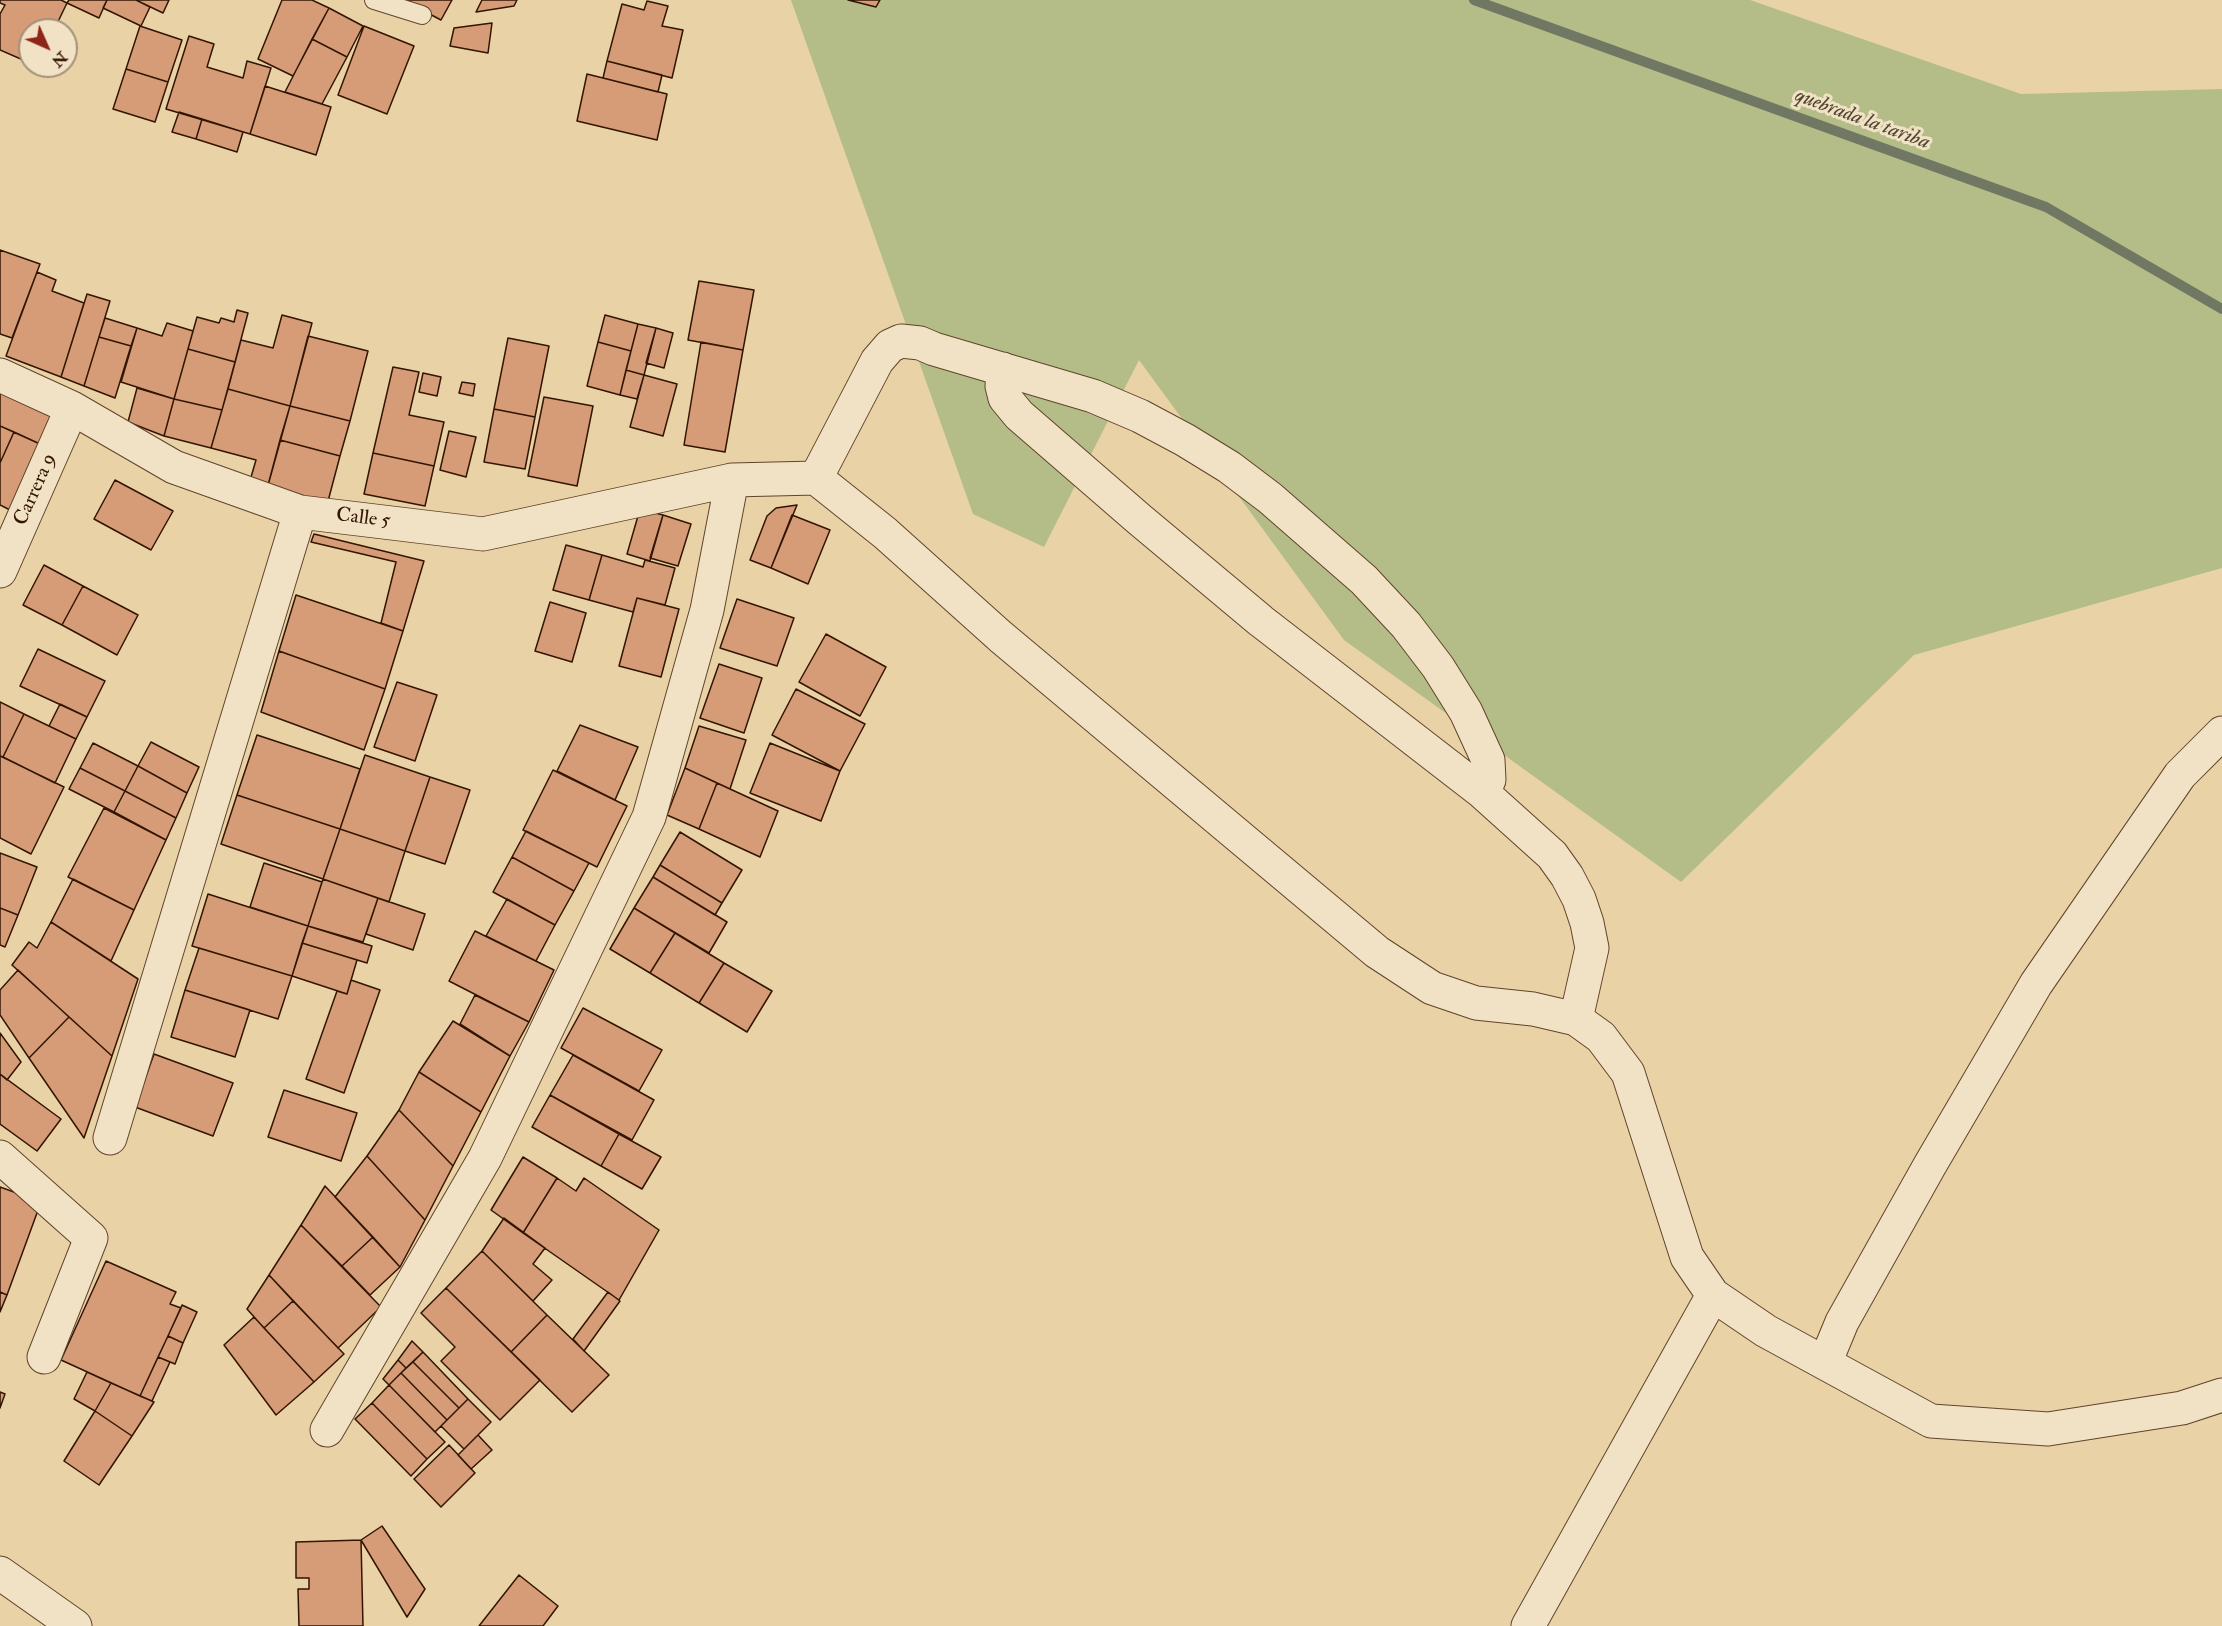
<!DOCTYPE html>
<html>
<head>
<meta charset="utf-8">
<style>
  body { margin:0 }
  #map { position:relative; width:2222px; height:1626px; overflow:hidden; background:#e9d2a6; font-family:"IM FELL Double Pica",serif }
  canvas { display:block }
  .north { position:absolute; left:18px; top:18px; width:60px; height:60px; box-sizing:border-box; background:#f1e2c5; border:2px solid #a59077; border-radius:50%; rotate:135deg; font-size:16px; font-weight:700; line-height:24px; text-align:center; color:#321502 }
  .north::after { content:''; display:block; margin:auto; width:21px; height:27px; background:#8f2418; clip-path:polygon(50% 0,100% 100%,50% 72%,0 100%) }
</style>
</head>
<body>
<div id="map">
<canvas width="2222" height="1626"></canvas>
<div class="north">N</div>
</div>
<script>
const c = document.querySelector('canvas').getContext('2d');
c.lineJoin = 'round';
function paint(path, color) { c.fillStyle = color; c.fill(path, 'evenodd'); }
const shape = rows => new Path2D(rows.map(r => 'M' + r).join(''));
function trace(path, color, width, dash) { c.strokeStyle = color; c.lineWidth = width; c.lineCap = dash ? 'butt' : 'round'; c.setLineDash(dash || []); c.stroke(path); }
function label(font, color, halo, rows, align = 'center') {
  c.font = font + ' "IM FELL Double Pica",serif'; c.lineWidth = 6; c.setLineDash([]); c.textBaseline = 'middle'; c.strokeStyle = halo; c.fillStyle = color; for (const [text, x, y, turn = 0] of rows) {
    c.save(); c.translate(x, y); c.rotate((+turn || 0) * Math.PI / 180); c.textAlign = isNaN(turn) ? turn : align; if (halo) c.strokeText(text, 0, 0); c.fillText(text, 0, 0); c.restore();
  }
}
const green = shape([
  [791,0,1750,0,2021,94,2222,89,2222,568,1914,655,1681,882,1344,640,1139,360,1044,547,973,514]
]);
const stream = shape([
  [1474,0,2046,207,2222,309]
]);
const building = shape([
  [0,0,61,0,67,3,54,30,30,30,30,63,0,50,0,14,5,5,0,3,0,0],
  [69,0,107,0,99,18,67,3,69,0],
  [107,0,136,0,150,7,141,26,103,8,107,0],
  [136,0,169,0,163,13,136,0],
  [282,0,312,0,329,8,293,76,258,59,282,0],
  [403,0,452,0,441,20,403,0],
  [482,0,517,0,514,6,476,12,482,0],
  [848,0,880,0,876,7,848,0],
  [647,1,668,6,662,26,683,30,672,78,607,61,622,4,644,10,647,1],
  [329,8,363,26,347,57,312,39,329,8],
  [492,23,488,53,450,46,454,28,492,23],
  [140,26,182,40,168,82,126,69,140,26],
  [364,26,414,46,387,114,338,95,364,26],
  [189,36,214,44,207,67,243,78,247,61,271,68,250,134,166,109,189,36],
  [312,39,347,57,322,104,285,92,312,39],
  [607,61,662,75,658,92,603,78,607,61],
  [126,69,168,82,155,122,113,109,126,69],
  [587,74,667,94,657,140,577,121,587,74],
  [265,86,331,107,316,155,250,134,265,86],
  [179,112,202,119,196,139,172,132,179,112],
  [202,119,243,132,237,152,196,139,202,119],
  [0,250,40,264,12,338,0,334,0,250],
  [37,272,56,280,52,291,84,303,61,377,6,356,37,272],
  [699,281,754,290,743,350,688,340,699,281],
  [87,294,110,301,84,386,61,377,87,294],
  [237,310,248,313,235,362,188,349,197,317,219,323,221,318,234,322,237,310],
  [282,315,312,323,290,406,228,389,241,340,273,348,282,315],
  [605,315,638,324,631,351,598,342,605,315],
  [105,318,137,328,131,346,99,337,105,318],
  [167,323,193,331,174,399,121,382,137,328,162,336,167,323],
  [638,324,656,328,644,375,626,370,638,324],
  [656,328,673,333,664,368,646,363,656,328],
  [308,336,368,351,350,421,290,406,308,336],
  [99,337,131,346,115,398,84,386,99,337],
  [508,338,549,346,535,417,494,409,508,338],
  [598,342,631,351,620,395,587,386,598,342],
  [701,342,743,350,725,452,684,445,701,342],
  [188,349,235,362,222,410,174,399,188,349],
  [393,367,419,372,409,415,444,422,434,466,373,453,393,367],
  [626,370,644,375,637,399,620,395,626,370],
  [423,373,441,377,437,396,419,392,423,373],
  [644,375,677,384,663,436,630,427,644,375],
  [462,382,475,384,473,396,459,393,462,382],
  [137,388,174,399,164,436,128,422,137,388],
  [0,389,54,413,40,444,0,426,0,389],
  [228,389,290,406,267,489,249,484,256,460,211,448,228,389],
  [544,397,593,406,577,486,528,476,544,397],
  [174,399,222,410,211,448,164,436,174,399],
  [290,406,350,421,340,456,280,440,290,406],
  [494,409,535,417,525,469,484,462,494,409],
  [0,426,14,432,0,463,0,426],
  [449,431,476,437,466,477,440,470,449,431],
  [14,432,40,444,10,510,0,505,0,463,14,432],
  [280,440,340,456,327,505,267,489,280,440],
  [373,453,434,466,425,506,364,494,373,453],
  [115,480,173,511,151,550,94,519,115,480],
  [797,505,771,568,750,560,767,516,776,508,797,505],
  [640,509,663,515,650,561,627,554,640,509],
  [663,515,691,524,678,566,650,558,663,515],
  [792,515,830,530,808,584,771,568,792,515],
  [314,534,424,561,403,631,381,623,396,562,311,542,314,534],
  [566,545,602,555,589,600,553,590,566,545],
  [602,555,643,567,645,560,675,568,665,605,637,598,633,612,589,600,602,555],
  [44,565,83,586,62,625,23,605,44,565],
  [83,586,138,615,117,655,62,625,83,586],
  [296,595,403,631,385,689,279,651,296,595],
  [637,598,679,609,661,677,619,666,637,598],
  [737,599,794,618,777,666,720,648,737,599],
  [550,602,586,613,572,662,535,651,550,602],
  [826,634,886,667,860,716,799,682,826,634],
  [38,649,105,681,87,717,20,686,38,649],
  [279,651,385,689,364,750,261,712,279,651],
  [719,664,762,678,744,733,700,718,719,664],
  [397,682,437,695,415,761,374,747,397,682],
  [796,689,865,724,840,771,772,735,796,689],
  [0,702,24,714,3,757,0,756,0,702],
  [60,704,87,717,76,739,49,726,60,704],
  [24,714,76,739,55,783,3,757,24,714],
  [580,725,638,747,615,800,557,771,580,725],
  [699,726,746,740,730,789,685,768,699,726],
  [257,735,360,769,340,829,237,795,257,735],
  [151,742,199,767,187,793,138,766,151,742],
  [93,743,138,766,125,791,80,768,93,743],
  [770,743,840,771,821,821,750,793,770,743],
  [365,755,430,777,405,851,340,829,365,755],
  [0,756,64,787,31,854,0,838,0,756],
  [138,766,187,793,176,818,125,791,138,766],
  [80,768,125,791,114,812,69,789,80,768],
  [685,768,717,783,699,829,667,815,685,768],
  [553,770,627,806,597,867,523,830,553,770],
  [430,777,470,790,445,864,405,851,430,777],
  [717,783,778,811,760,857,699,829,717,783],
  [125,791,176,818,166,840,114,812,125,791],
  [237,795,340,829,323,879,221,844,237,795],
  [104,808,166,840,134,910,68,877,104,808],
  [340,829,405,851,389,902,323,879,340,829],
  [526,831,589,863,574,891,512,857,526,831],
  [680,832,742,870,722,903,660,865,680,832],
  [0,853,37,867,18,915,0,908,0,853],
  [512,857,574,891,555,925,493,892,512,857],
  [264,863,322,882,308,926,250,907,264,863],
  [660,865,722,903,715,915,653,877,660,865],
  [653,877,727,922,709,953,634,908,653,877],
  [73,879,134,910,111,961,51,922,73,879],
  [323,879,378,898,363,942,308,926,323,879],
  [208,894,308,926,292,976,192,946,208,894],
  [378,898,425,914,413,950,366,934,378,898],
  [507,899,555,925,536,961,486,936,507,899],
  [0,908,18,915,5,947,0,945,0,908],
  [634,908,675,933,650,973,610,949,634,908],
  [51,922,138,979,112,1056,12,965,29,942,37,948,51,922],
  [308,926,372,946,367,963,302,943,308,926],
  [475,931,554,970,529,1022,449,981,475,931],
  [675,933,724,963,699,1003,650,973,675,933],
  [302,943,357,960,347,994,292,976,302,943],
  [199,948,292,976,278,1019,185,990,199,948],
  [724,963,772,991,747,1032,699,1003,724,963],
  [18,970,69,1017,29,1058,0,1015,0,990,18,970],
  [351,980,380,990,344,1093,306,1079,337,991,347,994,351,980],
  [185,990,250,1010,235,1057,171,1037,185,990],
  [475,995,529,1022,510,1056,460,1024,475,995],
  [583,1008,662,1050,639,1091,561,1048,583,1008],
  [69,1017,112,1056,84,1138,29,1058,69,1017],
  [453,1021,510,1056,481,1112,419,1072,453,1021],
  [0,1033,21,1062,7,1080,0,1074,0,1033],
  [154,1054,233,1083,213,1136,135,1107,154,1054],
  [573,1055,654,1100,632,1140,550,1095,573,1055],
  [419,1072,481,1112,453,1166,399,1110,419,1072],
  [0,1074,61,1119,37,1151,0,1124,0,1074],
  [284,1090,357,1113,341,1161,268,1137,284,1090],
  [550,1095,619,1134,601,1166,532,1127,550,1095],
  [399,1110,453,1166,425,1220,367,1156,399,1110],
  [619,1134,661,1157,642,1189,601,1166,619,1134],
  [367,1156,425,1220,400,1267,335,1197,367,1156],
  [523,1157,557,1178,523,1233,491,1210,523,1157],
  [557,1178,576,1191,584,1178,659,1230,619,1300,523,1233,557,1178],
  [325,1186,373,1237,342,1266,301,1225,325,1186],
  [0,1187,41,1202,7,1295,0,1292,0,1187],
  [504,1218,545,1248,533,1264,552,1280,533,1301,482,1251,504,1218],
  [301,1225,381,1307,338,1348,269,1275,301,1225],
  [373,1237,400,1267,370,1295,342,1266,373,1237],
  [482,1251,547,1315,511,1352,446,1288,482,1251],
  [106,1261,176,1292,170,1304,181,1308,140,1396,61,1360,106,1261],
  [269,1275,293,1301,264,1328,247,1309,269,1275],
  [446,1288,540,1380,500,1420,441,1361,455,1347,421,1313,446,1288],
  [0,1292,7,1295,0,1312,0,1292],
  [608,1292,620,1301,584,1351,573,1339,608,1292],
  [293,1301,344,1354,314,1382,264,1328,293,1301],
  [182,1305,197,1312,183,1343,168,1336,182,1305],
  [547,1315,609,1375,572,1412,511,1352,547,1315],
  [254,1317,314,1382,276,1415,224,1345,254,1317],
  [168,1336,183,1343,175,1364,158,1357,168,1336],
  [412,1341,423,1352,406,1368,398,1360,412,1341],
  [423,1352,468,1399,459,1408,413,1362,423,1352],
  [158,1357,170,1362,152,1401,140,1396,158,1357],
  [398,1360,406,1368,389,1385,383,1379,398,1360],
  [413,1362,459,1408,447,1420,401,1373,413,1362],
  [87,1372,111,1383,95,1411,74,1399,87,1372],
  [401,1373,447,1420,435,1432,389,1385,401,1373],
  [111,1383,154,1402,132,1436,95,1411,111,1383],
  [389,1385,445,1442,427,1459,372,1403,389,1385],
  [0,1392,5,1394,0,1408,0,1392],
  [468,1399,491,1422,464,1449,441,1426,468,1399],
  [372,1403,427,1459,411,1476,355,1419,372,1403],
  [95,1411,132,1436,99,1485,64,1461,95,1411],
  [478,1435,492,1450,471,1469,458,1455,478,1435],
  [449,1445,475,1473,441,1507,414,1479,449,1445],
  [382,1526,425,1589,407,1617,361,1540,382,1526],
  [361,1540,363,1626,299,1626,298,1589,309,1589,309,1578,296,1578,296,1542,361,1540],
  [519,1575,558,1606,543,1626,479,1626,519,1575]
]);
const service = shape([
  [374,0,422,15]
]);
const minor = shape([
  [1003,369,1002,386,1005,398,1019,415,1139,519,1261,621,1482,792,1552,855,1567,876,1579,899,1587,923,1592,948,1576,1019],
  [0,375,72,408,174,467,300,512,483,534,732,480,816,478,885,533,1001,637,1377,952,1432,988,1476,1003,1533,1009,1576,1019,1601,1037,1628,1073,1687,1257,1713,1295,1766,1331,1931,1421,2048,1429,2182,1408,2222,1395],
  [816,478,877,361,890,346,901,341,920,343,934,349,1093,396,1140,416,1185,440,1229,467,1270,498,1364,580,1406,625,1438,667,1466,712,1488,760,1489,780,1482,792],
  [0,571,72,408],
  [110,1138,300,512],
  [0,1157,91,1238,44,1357],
  [1825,1363,1842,1322,1930,1165,2036,984,2180,775,2222,733],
  [327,1430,485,1158,649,817,707,610,732,480],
  [0,1573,75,1626],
  [1528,1626,1713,1295]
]);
const streetNames = [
  ["Carrera 9",36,490,-66],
  ["Calle 5",363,519,7]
];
const waterNames = [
  ["quebrada la tariba",1862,120,20]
];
paint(green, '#b4bd88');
trace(stream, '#707762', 10);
paint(building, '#d69b77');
trace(building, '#321502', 1.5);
trace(service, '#60442b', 20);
trace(minor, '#60442b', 35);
trace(service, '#f1e2c5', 18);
trace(minor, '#f1e2c5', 33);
label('20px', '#321502', '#f1e2c5', streetNames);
label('italic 21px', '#514632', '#f1e2c5', waterNames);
</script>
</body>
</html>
